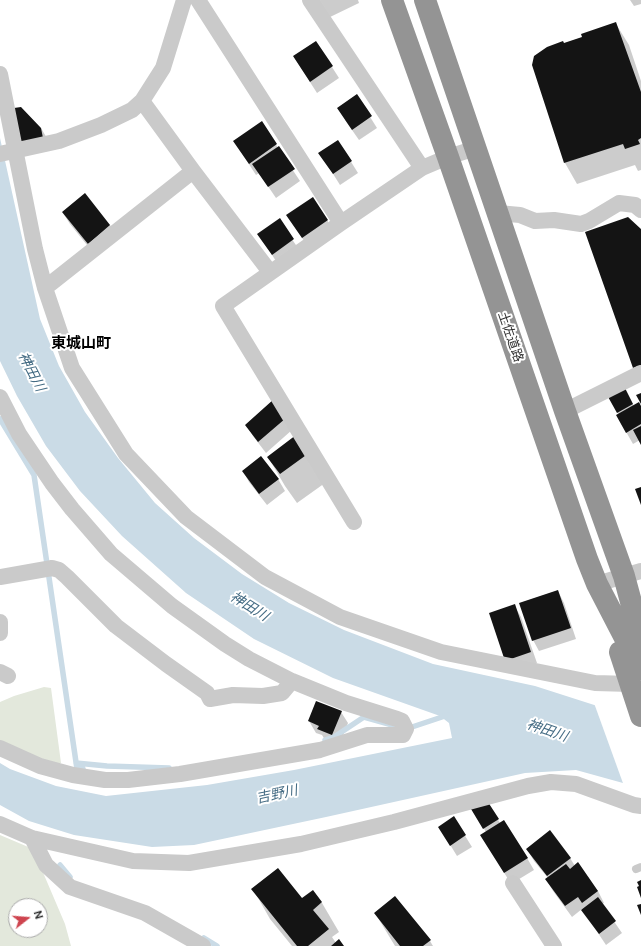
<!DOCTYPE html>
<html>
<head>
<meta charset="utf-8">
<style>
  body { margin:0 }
  #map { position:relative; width:641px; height:946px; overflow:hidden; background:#fff; font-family:"DM Sans",sans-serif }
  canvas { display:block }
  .north { position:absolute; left:8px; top:898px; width:40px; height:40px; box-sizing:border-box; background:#fff; border:1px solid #ababab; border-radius:50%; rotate:73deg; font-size:11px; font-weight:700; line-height:16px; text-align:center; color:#2d2d2d }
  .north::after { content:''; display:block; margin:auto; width:14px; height:18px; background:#ce444f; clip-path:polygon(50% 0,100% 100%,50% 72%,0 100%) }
</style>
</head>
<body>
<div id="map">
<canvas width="641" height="946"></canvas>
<div class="north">N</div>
</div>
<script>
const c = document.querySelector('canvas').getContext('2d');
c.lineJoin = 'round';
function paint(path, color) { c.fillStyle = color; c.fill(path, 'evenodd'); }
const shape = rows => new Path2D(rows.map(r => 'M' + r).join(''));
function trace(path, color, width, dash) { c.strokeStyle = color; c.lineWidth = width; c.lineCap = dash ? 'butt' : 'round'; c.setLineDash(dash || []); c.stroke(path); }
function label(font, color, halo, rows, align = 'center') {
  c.font = font + ' "DM Sans","Noto Sans JP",sans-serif'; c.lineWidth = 4; c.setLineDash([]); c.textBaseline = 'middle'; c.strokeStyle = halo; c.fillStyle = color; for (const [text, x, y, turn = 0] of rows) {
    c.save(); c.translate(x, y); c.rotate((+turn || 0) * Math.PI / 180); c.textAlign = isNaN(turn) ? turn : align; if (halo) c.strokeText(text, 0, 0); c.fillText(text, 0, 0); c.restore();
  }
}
const green = shape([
  [44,687,51,688,61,763,49,766,0,741,0,702,14,696],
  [0,835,33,849,65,924,71,946,0,946],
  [16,906,40,906,40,930,16,930]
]);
const water = shape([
  [0,138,40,319,59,366,85,412,118,458,155,503,194,538,242,574,289,603,344,630,433,664,535,686,641,720,641,788,576,770,525,773,326,817,194,845,152,847,74,835,29,821,0,805,0,763,10,769,56,786,106,796,207,785,294,770,452,738,449,723,440,716,333,678,254,639,186,593,122,536,80,491,46,446,17,396,0,361],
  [365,715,397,725,396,729,364,720]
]);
const pier = shape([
  [594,703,641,717,641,790,624,786]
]);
const shadow = shape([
  [317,0,358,0,359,3,328,18],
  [630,0,641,0,641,4,634,6],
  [616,24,629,45,641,81,641,170,638,171,635,165,577,184,565,163,533,65,535,57,547,48,564,44,583,38],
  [316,42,339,78,317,93,294,57],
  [357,96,377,128,359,140,345,120],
  [261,122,300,181,276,198,259,173,256,175,241,152],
  [41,128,48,140,28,153],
  [338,141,358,173,340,185,320,153],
  [63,213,110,225,116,237,95,255,70,224],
  [279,220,300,251,279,266,259,234],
  [327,220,334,232,309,248,294,226],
  [623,387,634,406,641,408,641,443,640,440,633,444,617,416,619,415,608,395],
  [274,400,292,430,266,453,253,436,247,425],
  [296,437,325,483,297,503,285,486,268,457],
  [243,471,278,479,285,491,267,505,249,482],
  [558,591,564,603,576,639,539,651,533,640],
  [514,605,521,617,537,663,513,671,506,660],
  [341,712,348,723,339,746,325,740,322,735,316,733,309,721],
  [486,801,500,823,527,858,534,870,511,884,488,846,486,832,472,809],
  [454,818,472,847,457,856,446,838],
  [527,849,570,858,575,866,598,891,604,903,602,904,622,933,606,945,582,909,572,917,553,891,546,879,548,878,534,861],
  [253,889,302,900,313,891,322,903,339,932,332,937,336,943,343,946,292,946,270,919],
  [375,913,430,941,433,946,395,946]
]);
const stream = shape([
  [0,419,34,475,77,769,83,769],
  [412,727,448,715],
  [325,740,334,737,364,717],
  [76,763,107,766,169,768],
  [60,865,70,877],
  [204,938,217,946]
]);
const building = shape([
  [616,22,641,92,641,138,638,140,640,144,625,149,623,144,564,163,532,65,534,56,547,47,563,41,564,43,582,37,581,34],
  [316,41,333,66,310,82,293,56],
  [357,94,372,116,352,130,337,108],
  [21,107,41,128,43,138,21,142,14,108],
  [262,121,277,144,249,164,233,141],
  [338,140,352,161,333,174,318,153],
  [279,146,295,169,268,187,252,164],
  [85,193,110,225,88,244,62,212],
  [313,197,328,220,302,238,286,215],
  [628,217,641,229,641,365,633,368,585,232],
  [280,218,294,239,272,255,257,234],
  [624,386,633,404,617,413,607,395],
  [641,393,641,404,636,395],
  [274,399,286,418,258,442,245,425],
  [639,402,641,406,641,424,626,433,616,415],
  [641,426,641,445,633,430],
  [296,435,309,453,280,474,267,457],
  [261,456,279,479,259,494,242,471],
  [641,487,641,505,635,489],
  [558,590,571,628,532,641,519,603],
  [515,604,531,652,505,661,489,613],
  [316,701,342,711,332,735,317,729,319,726,308,721],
  [486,799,499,819,483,829,471,809],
  [454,816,466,835,450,846,438,827],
  [504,820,528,858,504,873,480,835],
  [550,830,571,858,547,876,526,849],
  [578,862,598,891,582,903,578,897,565,906,545,879,566,864,570,869],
  [278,868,302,898,313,890,322,902,313,910,329,929,308,946,297,946,251,889],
  [641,880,641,898,637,887,639,886,637,882],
  [395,896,431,940,423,946,400,946,374,913],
  [598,897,616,921,599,934,581,910],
  [641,904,641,915,637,905],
  [339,939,344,946,331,946]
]);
const lane = shape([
  [636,869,641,867]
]);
const street = shape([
  [198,0,341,223],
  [310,0,422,168],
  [0,74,35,249,45,288,72,368,126,454,186,517,265,577,340,617,441,652,595,683,631,684],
  [142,101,193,171,270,272],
  [0,154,59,141,101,125,132,110,142,101,163,68,184,0],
  [498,213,520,215,535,221,554,220,581,224,589,221,619,203,635,205,641,210],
  [45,288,193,171],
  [0,397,19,434,52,483,72,509,111,554,172,606,225,644,249,659,292,681,346,703,397,719,402,721,406,729,403,735,367,735,320,750,180,774,128,780,105,780,73,775,40,766,0,748],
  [565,411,641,373],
  [354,522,223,306,341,223,422,168,448,157,476,148],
  [0,577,52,568,59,570,67,577,116,626,166,664,207,693,210,699,233,695,263,696,282,693,292,681],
  [597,584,641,571],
  [0,622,0,633],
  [0,672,8,676],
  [0,824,32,838,133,861,189,863,301,844,394,822,528,786,551,782,576,784,634,805,641,806],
  [32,838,46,865,70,887,145,913,203,946],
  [513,883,554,946]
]);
const highway = shape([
  [392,0,448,157,587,559,597,584,641,669],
  [425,0,565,411,624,576,641,639],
  [620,652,641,716]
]);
const streetNames = [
  ["土佐道路",510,337,71]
];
const waterNames = [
  ["神田川",31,372,63],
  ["神田川",249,607,32],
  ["神田川",547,731,19],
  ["吉野川",277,795,-12]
];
const quarterNames = [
  ["東城山町",81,344]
];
paint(green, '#e3e8dc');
paint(water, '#cadbe6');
paint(pier, '#fff');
paint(shadow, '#0003');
trace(stream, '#cadbe6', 5.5);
paint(building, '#141414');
trace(lane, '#cacaca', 8);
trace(street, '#cacaca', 16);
trace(highway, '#949494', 22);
label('13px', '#2d2d2d', '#fff', streetNames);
label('italic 14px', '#456c84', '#fff', waterNames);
label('bold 15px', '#000', '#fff', quarterNames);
</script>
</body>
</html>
